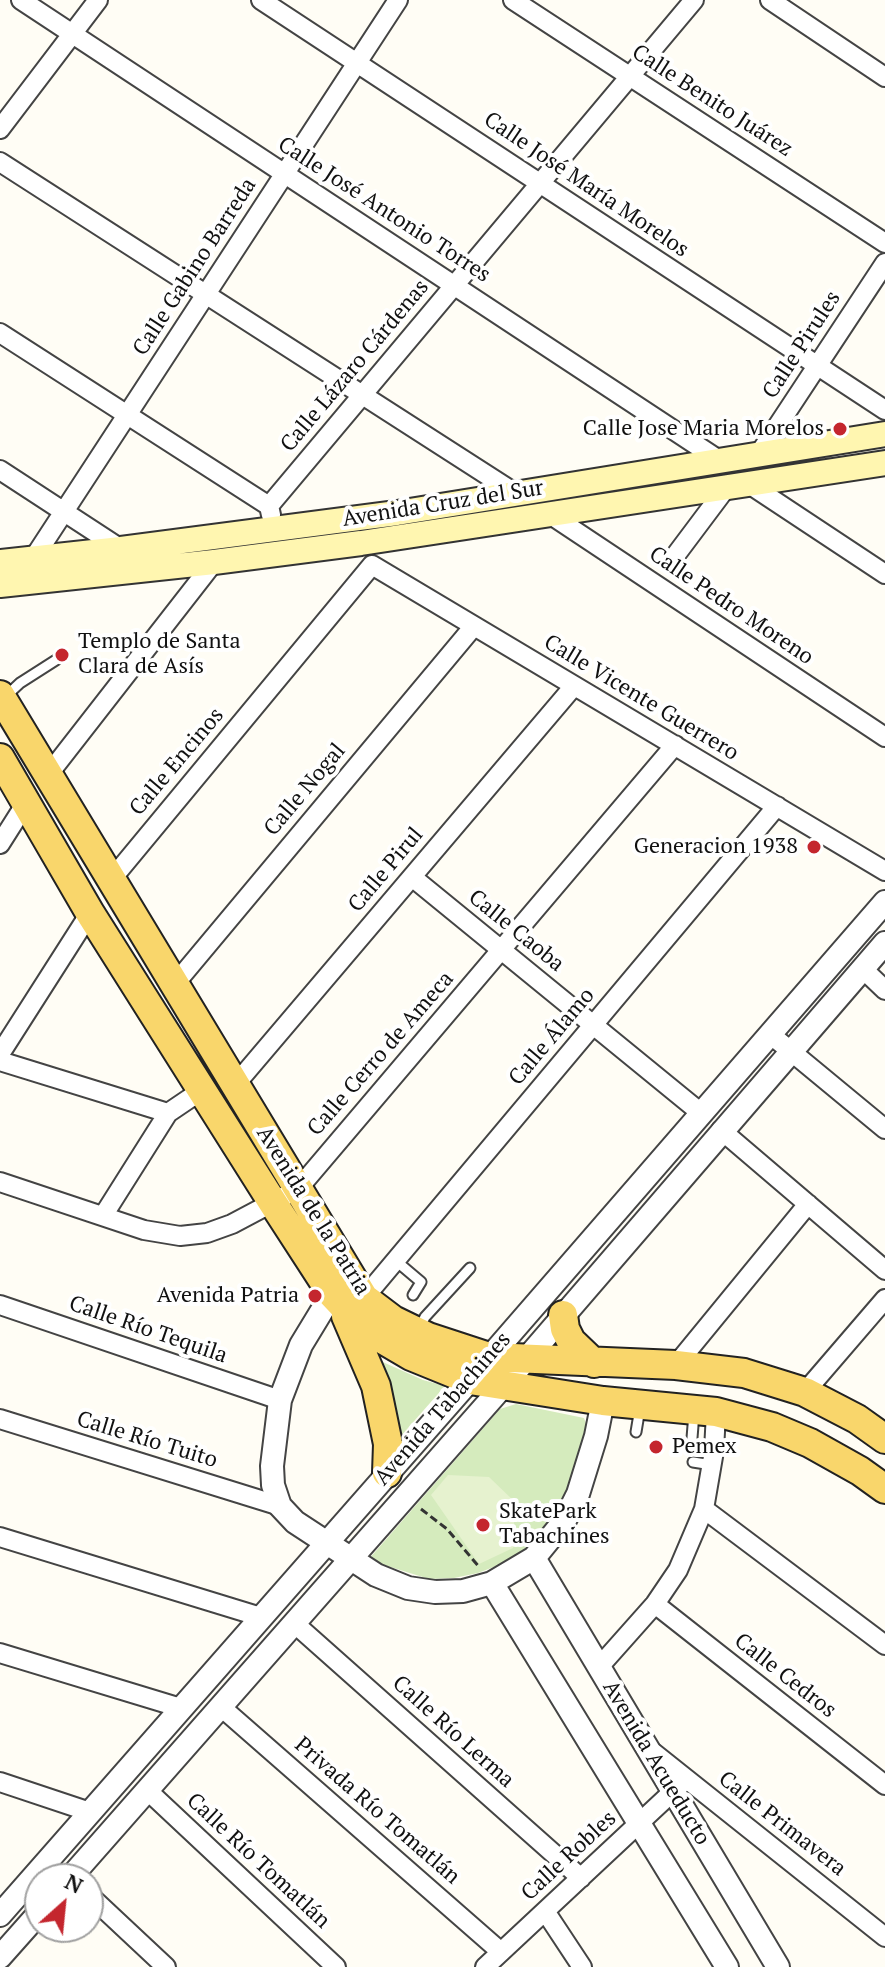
<!DOCTYPE html>
<html>
<head>
<meta charset="utf-8">
<style>
  body { margin:0 }
  #map { position:relative; width:885px; height:1967px; overflow:hidden; background:#fffdf5; font-family:"PT Serif",serif }
  canvas { display:block }
  .north { position:absolute; left:24px; top:1863px; width:80px; height:80px; box-sizing:border-box; background:#fff; border:2px solid #a0a0a0; border-radius:50%; rotate:27deg; font-size:22px; font-weight:700; line-height:32px; text-align:center; color:#111 }
  .north::after { content:''; display:block; margin:auto; width:28px; height:36px; background:#c4262e; clip-path:polygon(50% 0,100% 100%,50% 72%,0 100%) }
</style>
</head>
<body>
<div id="map">
<canvas width="885" height="1967"></canvas>
<div class="north">N</div>
</div>
<script>
const c = document.querySelector('canvas').getContext('2d');
c.lineJoin = 'round';
function paint(path, color) { c.fillStyle = color; c.fill(path, 'evenodd'); }
const shape = rows => new Path2D(rows.map(r => 'M' + r).join(''));
function trace(path, color, width, dash) { c.strokeStyle = color; c.lineWidth = width; c.lineCap = dash ? 'butt' : 'round'; c.setLineDash(dash || []); c.stroke(path); }
function label(font, color, halo, rows, align = 'center') {
  c.font = font + ' "PT Serif",serif'; c.lineWidth = 8; c.setLineDash([]); c.textBaseline = 'middle'; c.strokeStyle = halo; c.fillStyle = color; for (const [text, x, y, turn = 0] of rows) {
    c.save(); c.translate(x, y); c.rotate((+turn || 0) * Math.PI / 180); c.textAlign = isNaN(turn) ? turn : align; if (halo) c.strokeText(text, 0, 0); c.fillText(text, 0, 0); c.restore();
  }
}
const green = shape([
  [376,1359,423,1380,445,1386,393,1445],
  [516,1404,584,1418,588,1429,565,1497,548,1526,527,1549,504,1563,478,1573,454,1578,429,1579,368,1560,500,1409]
]);
const pitch = shape([
  [448,1475,489,1477,515,1502,513,1548,479,1564,431,1495]
]);
const path = shape([
  [421,1509,447,1529,480,1568]
]);
const service = shape([
  [5,697,20,683,56,660],
  [395,1260,421,1282,413,1295],
  [419,1329,425,1317,470,1268],
  [636,1432,640,1408],
  [692,1438,694,1413],
  [693,1462,712,1465]
]);
const minor = shape([
  [21,0,719,460],
  [261,0,885,410],
  [513,0,885,243],
  [770,0,885,77],
  [0,129,98,0],
  [0,162,515,493],
  [0,333,269,506,271,515],
  [759,454,885,263],
  [0,470,121,549],
  [749,484,885,574],
  [269,506,694,0],
  [551,515,885,737],
  [33,559,398,0],
  [672,560,726,488],
  [372,565,885,871],
  [48,775,214,562],
  [0,844,26,803],
  [412,877,701,1113],
  [111,880,372,565],
  [863,969,885,990],
  [174,985,474,626],
  [770,1034,885,1129],
  [0,1054,90,913],
  [0,1061,168,1113],
  [235,1085,574,686],
  [721,1130,885,1270],
  [0,1182,144,1230,180,1236,207,1233,232,1224,298,1189,675,745],
  [103,1216,168,1113,202,1090],
  [364,1298,777,806],
  [0,1305,280,1400],
  [676,1365,808,1204],
  [805,1392,885,1299],
  [0,1419,280,1506],
  [704,1509,885,1645],
  [0,1537,261,1617],
  [655,1604,885,1785],
  [294,1623,581,1878],
  [0,1653,181,1708],
  [599,1667,655,1604,678,1570,704,1509,714,1451,716,1412],
  [220,1706,501,1952],
  [654,1753,885,1937],
  [0,1782,90,1812],
  [147,1790,336,1967],
  [88,1894,166,1967],
  [545,1911,582,1967],
  [485,1967,681,1784]
]);
const tertiary = shape([
  [332,1294,301,1345,280,1400,272,1466,273,1485,280,1506,295,1522,376,1575,408,1588,435,1592,463,1591,492,1583,534,1558,565,1520,578,1494,596,1436,603,1401],
  [534,1558,778,1967],
  [492,1583,727,1967],
  [69,1879,503,1386,885,943],
  [0,1915,470,1380,885,902],
  [0,1957,40,1912]
]);
const secondary = shape([
  [0,562,121,549,397,513,885,434],
  [0,585,214,562,361,543,885,463]
]);
const primary = shape([
  [0,695,364,1298,393,1320,428,1337,489,1357,676,1365,744,1373,805,1392,857,1419,885,1439],
  [0,758,90,913,273,1203,332,1294,365,1329,411,1356,470,1380,603,1401,716,1412,772,1427,810,1443,860,1471,885,1489],
  [563,1315,565,1329,571,1341,594,1363],
  [346,1316,376,1386,388,1444,387,1473]
]);
const markers = [
  [840,429,8,"#c4262e"],
  [62,655,8,"#c4262e"],
  [814,847,8,"#c4262e"],
  [315,1296,8,"#c4262e"],
  [656,1447,8,"#c4262e"],
  [483,1525,8,"#c4262e"]
];
const streetNames = [
  ["Calle Benito Juárez",712,101,33],
  ["Calle José María Morelos",586,185,34],
  ["Calle José Antonio Torres",384,210,33],
  ["Calle Gabino Barreda",195,267,-57],
  ["Calle Pirules",802,345,-57],
  ["Calle Lázaro Cárdenas",355,366,-50],
  ["Avenida Cruz del Sur",443,504,-9],
  ["Calle Pedro Moreno",731,606,34],
  ["Calle Vicente Guerrero",641,698,31],
  ["Calle Encinos",177,762,-50],
  ["Calle Nogal",305,790,-50],
  ["Calle Pirul",386,870,-50],
  ["Calle Caoba",516,931,39],
  ["Calle Álamo",552,1037,-50],
  ["Calle Cerro de Ameca",381,1054,-49],
  ["Avenida de la Patria",313,1211,58],
  ["Calle Río Tequila",148,1330,19],
  ["Avenida Tabachines",443,1409,-49],
  ["Calle Río Tuito",147,1440,17],
  ["Calle Cedros",785,1676,38],
  ["Calle Río Lerma",453,1732,42],
  ["Avenida Acueducto",656,1763,59],
  ["Privada Río Tomatlán",377,1811,41],
  ["Calle Primavera",782,1824,38],
  ["Calle Robles",569,1856,-43],
  ["Calle Río Tomatlán",258,1861,43]
];
const poiNames = [
  ["Calle Jose Maria Morelos",824,429],
  ["Templo de Santa",78,642,"left"],
  ["Clara de Asís",78,667,"left"],
  ["Generacion 1938",798,847],
  ["Avenida Patria",299,1296],
  ["Pemex",672,1447,"left"],
  ["SkatePark",499,1512,"left"],
  ["Tabachines",499,1537,"left"]
];
paint(green, '#d5ebbd');
paint(pitch, '#e6f2cf');
trace(service, '#444', 13);
trace(minor, '#444', 22);
trace(tertiary, '#444', 26);
trace(secondary, '#333', 28);
trace(primary, '#222', 32);
trace(path, '#333', 3, [8, 4]);
trace(service, '#fff', 9);
trace(minor, '#fff', 18);
trace(tertiary, '#fff', 22);
trace(secondary, '#fff6b0', 24);
trace(primary, '#f9d66b', 28);
for (const [x, y, r, color] of markers) { const dot = new Path2D(); dot.arc(x, y, r, 0, 2 * Math.PI); c.fillStyle = color; c.fill(dot); trace(dot, '#fff', 3); }
label('22px', '#111', '#fff', streetNames);
label('22px', '#111', '#fff', poiNames, 'right');
</script>
</body>
</html>
